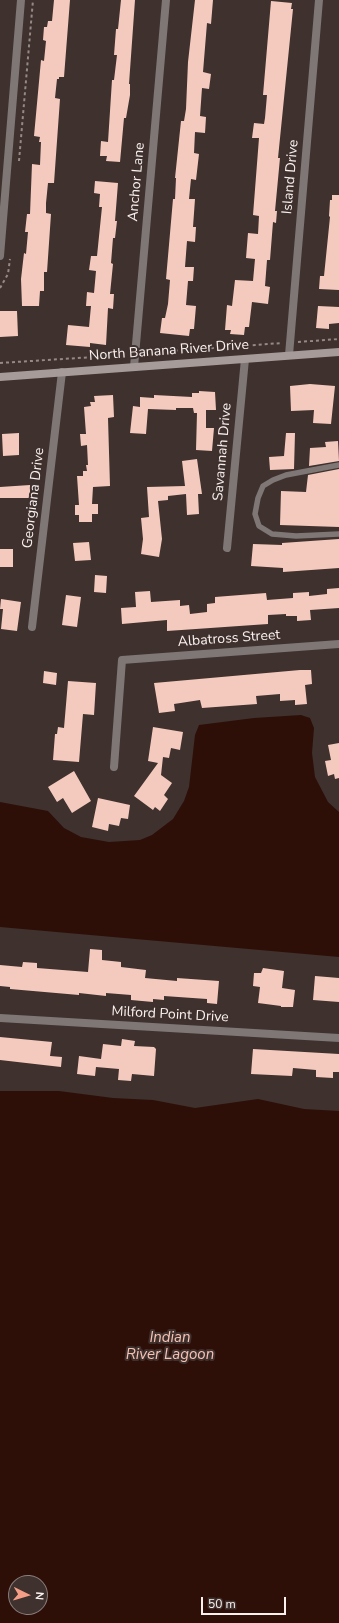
<!DOCTYPE html>
<html>
<head>
<meta charset="utf-8">
<style>
  body { margin:0 }
  #map { position:relative; width:339px; height:1623px; overflow:hidden; background:#3f312e; font-family:"Nunito Sans",sans-serif }
  canvas { display:block }
  .north { position:absolute; left:8px; top:1575px; width:40px; height:40px; box-sizing:border-box; background:#3f312e; border:1px solid #8a7e7b; border-radius:50%; rotate:95deg; font-size:11px; font-weight:700; line-height:16px; text-align:center; color:#faf1ef }
  .north::after { content:''; display:block; margin:auto; width:14px; height:18px; background:#f49e87; clip-path:polygon(50% 0,100% 100%,50% 72%,0 100%) }
  .scale { position:absolute; left:201px; top:1597px; width:85px; height:18px; box-sizing:border-box; border:2px solid #faf1ef; border-top:0; padding-left:5px; font-size:12px; line-height:14px; white-space:nowrap; color:#faf1ef; -webkit-text-stroke:3px #3f312e; paint-order:stroke }
</style>
</head>
<body>
<div id="map">
<canvas width="339" height="1623"></canvas>
<div class="north">N</div>
<div class="scale">50 m</div>
</div>
<script>
const c = document.querySelector('canvas').getContext('2d');
c.lineJoin = 'round';
function paint(path, color) { c.fillStyle = color; c.fill(path, 'evenodd'); }
const shape = rows => new Path2D(rows.map(r => 'M' + r).join(''));
function trace(path, color, width, dash) { c.strokeStyle = color; c.lineWidth = width; c.lineCap = dash ? 'butt' : 'round'; c.setLineDash(dash || []); c.stroke(path); }
function label(font, color, halo, rows, align = 'center') {
  c.font = font + ' "Nunito Sans",sans-serif'; c.lineWidth = 4; c.setLineDash([]); c.textBaseline = 'middle'; c.strokeStyle = halo; c.fillStyle = color; for (const [text, x, y, turn = 0] of rows) {
    c.save(); c.translate(x, y); c.rotate((+turn || 0) * Math.PI / 180); c.textAlign = isNaN(turn) ? turn : align; if (halo) c.strokeText(text, 0, 0); c.fillText(text, 0, 0); c.restore();
  }
}
const water = shape([
  [301,715,310,718,314,728,312,753,315,777,328,802,339,812,339,957,0,927,0,802,48,811,64,828,81,837,109,842,140,840,152,835,173,819,184,801,189,787,195,735,199,725,254,718],
  [0,1091,59,1091,113,1098,153,1100,195,1108,258,1099,304,1109,339,1111,339,1623,0,1623],
  [16,1583,40,1583,40,1607,16,1607]
]);
const building = shape([
  [54,0,70,0,64,77,59,77,59,79,57,79,55,98,60,99,54,183,48,183,46,203,46,213,51,214,47,272,44,272,44,291,40,291,39,306,22,306,21,279,24,253,26,254,28,232,25,232,27,214,30,214,32,164,40,165,41,142,39,142,40,137,34,136,41,60,44,61,46,41,43,40,44,27,47,27,48,21,52,21],
  [121,0,135,0,129,84,130,84,130,95,126,118,124,118,120,162,106,161,107,156,100,156,101,141,108,142,112,80,114,80,117,55,114,55,116,29,118,29],
  [195,0,213,0,211,24,207,23,203,72,211,74,209,89,202,88,200,116,206,117,205,133,195,132,194,153,199,154,196,180,191,179,189,199,195,199,193,227,196,227,195,242,187,241,185,267,194,267,193,281,188,281,186,305,196,306,194,329,190,329,189,336,160,333,162,318,165,318,168,304,170,280,166,279,173,199,175,199,176,178,175,178,181,121,184,121,186,109,188,62],
  [271,1,292,3,291,9,293,9,278,158,280,158,275,211,277,211,276,223,273,222,270,260,267,260,265,286,270,287,268,304,252,302,249,327,245,327,244,335,230,334,231,330,225,330,227,305,232,306,235,280,253,281,255,259,246,258,248,233,258,234,259,216,253,215,259,138,252,138,254,123,264,124,265,118,267,95,263,95],
  [95,181,118,183,115,221,117,221,115,238,113,238,111,263,113,264,110,294,114,294,113,309,108,308,106,345,90,343,90,347,66,345,68,325,89,327,91,306,86,306,87,292,94,293,96,271,89,270,91,256,97,256,102,207,99,207,100,194,94,193],
  [332,195,339,195,339,290,319,289,320,276,324,276,330,217,329,216,330,200,332,200],
  [318,306,339,307,339,323,329,324,329,329,316,328],
  [0,311,17,311,18,336,0,337],
  [310,384,335,386,331,424,313,423,314,410,291,411,290,386],
  [199,391,215,392,216,410,206,410,206,428,214,428,212,451,196,450,197,413,194,413,193,408,176,408,176,410,148,409,146,434,130,433,133,406,140,407,140,397,154,398,154,395,192,397,192,393,199,393],
  [113,395,114,417,108,418,110,486,93,487,92,504,98,504,98,514,92,514,92,522,79,522,79,515,75,515,75,505,79,505,77,476,83,476,83,471,87,471,86,465,88,465,87,445,81,446,80,434,86,434,84,407,91,406,90,402,95,402,94,396],
  [19,433,19,455,3,456,2,434],
  [286,433,295,433,294,469,270,470,269,457,284,456],
  [338,441,339,461,309,466,310,448,326,447,325,442],
  [197,459,202,494,198,494,199,514,187,515,186,494,168,496,168,500,158,501,162,539,159,557,141,554,143,539,141,518,149,517,147,487,185,486,182,461],
  [339,469,339,527,280,525,281,491,306,492,308,475],
  [30,485,30,498,0,498,0,487],
  [339,539,339,568,283,572,283,568,251,566,253,544,282,545,282,543],
  [89,542,91,560,75,561,73,543],
  [0,549,13,549,13,567,0,567],
  [95,575,107,576,106,593,94,592],
  [339,588,339,608,310,610,311,620,297,621,297,616,286,616,286,614,268,615,268,624,167,631,167,620,122,624,121,608,136,607,135,592,150,591,151,602,180,600,180,606,189,605,190,614,207,612,207,604,215,603,215,597,266,593,267,600,293,598,293,593,309,592,309,596,327,594,327,589],
  [66,595,81,597,77,627,62,625],
  [1,599,21,602,17,631,1,629,3,609,0,609],
  [300,670,311,670,312,684,305,685,307,704,295,705,295,700,280,701,280,694,256,696,257,704,202,708,200,700,174,704,175,711,159,713,154,683],
  [44,671,57,673,56,685,43,683],
  [68,681,96,683,94,715,83,714,79,762,53,760,55,734,57,734,58,727,64,728],
  [153,727,183,732,180,750,171,748,169,758,163,757,161,775,172,783,164,795,168,799,160,811,155,807,153,810,134,796,158,763,148,761],
  [339,743,339,778,335,779,334,774,328,776,325,761,331,760,328,745],
  [74,771,91,801,72,813,63,798,57,802,48,787],
  [98,798,130,805,128,819,121,818,119,826,109,824,108,831,92,827],
  [90,949,102,950,102,960,121,962,121,967,146,970,145,978,177,981,177,978,219,981,217,1004,207,1003,207,999,164,996,164,1000,153,999,153,1002,131,1000,131,995,106,993,106,996,79,993,79,995,10,989,10,987,0,986,0,965,22,967,23,962,37,963,37,968,88,972],
  [263,968,284,971,282,988,295,990,293,1007,281,1007,281,1006,258,1003,260,987,253,986,254,973,261,973],
  [315,976,339,978,339,1002,313,1000],
  [0,1037,52,1042,50,1056,62,1057,61,1067,0,1060],
  [122,1039,135,1041,134,1046,154,1047,156,1049,154,1076,132,1074,131,1081,118,1080,119,1069,96,1067,95,1076,77,1074,79,1056,101,1059,103,1044,121,1046],
  [253,1049,339,1054,339,1072,333,1072,333,1078,316,1077,316,1070,293,1068,292,1076,251,1074]
]);
const path = shape([
  [19,161,33,0],
  [0,288,8,274,10,259],
  [298,342,339,339],
  [145,353,282,343],
  [0,363,125,355]
]);
const lane = shape([
  [339,465,286,475,273,480,263,486,258,498,255,514,259,526,272,534,296,536,339,534]
]);
const street = shape([
  [0,256,21,0],
  [289,355,319,0],
  [134,367,166,0],
  [227,548,245,359],
  [32,627,62,372],
  [114,767,122,660,339,644],
  [0,1018,339,1038]
]);
const secondary = shape([
  [0,377,339,352]
]);
const streetNames = [
  ["Island Drive",291,177,-85],
  ["Anchor Lane",137,182,-85],
  ["North Banana River Drive",169,351,-4],
  ["Savannah Drive",223,452,-85],
  ["Georgiana Drive",34,498,-83],
  ["Albatross Street",229,639,-4],
  ["Milford Point Drive",170,1015,3]
];
const waterNames = [
  ["Indian",170,1338],
  ["River Lagoon",170,1355]
];
paint(water, '#2d0f08');
paint(building, '#f5cabe');
trace(path, '#958a87', 2, [3, 3]);
trace(lane, '#7e7775', 5.5);
trace(street, '#7e7775', 8);
trace(secondary, '#a69b98', 8);
label('14px', '#faf1ef', '#3f312e', streetNames);
label('italic 15px', '#f8c2b4', '#3f312e', waterNames);
</script>
</body>
</html>
